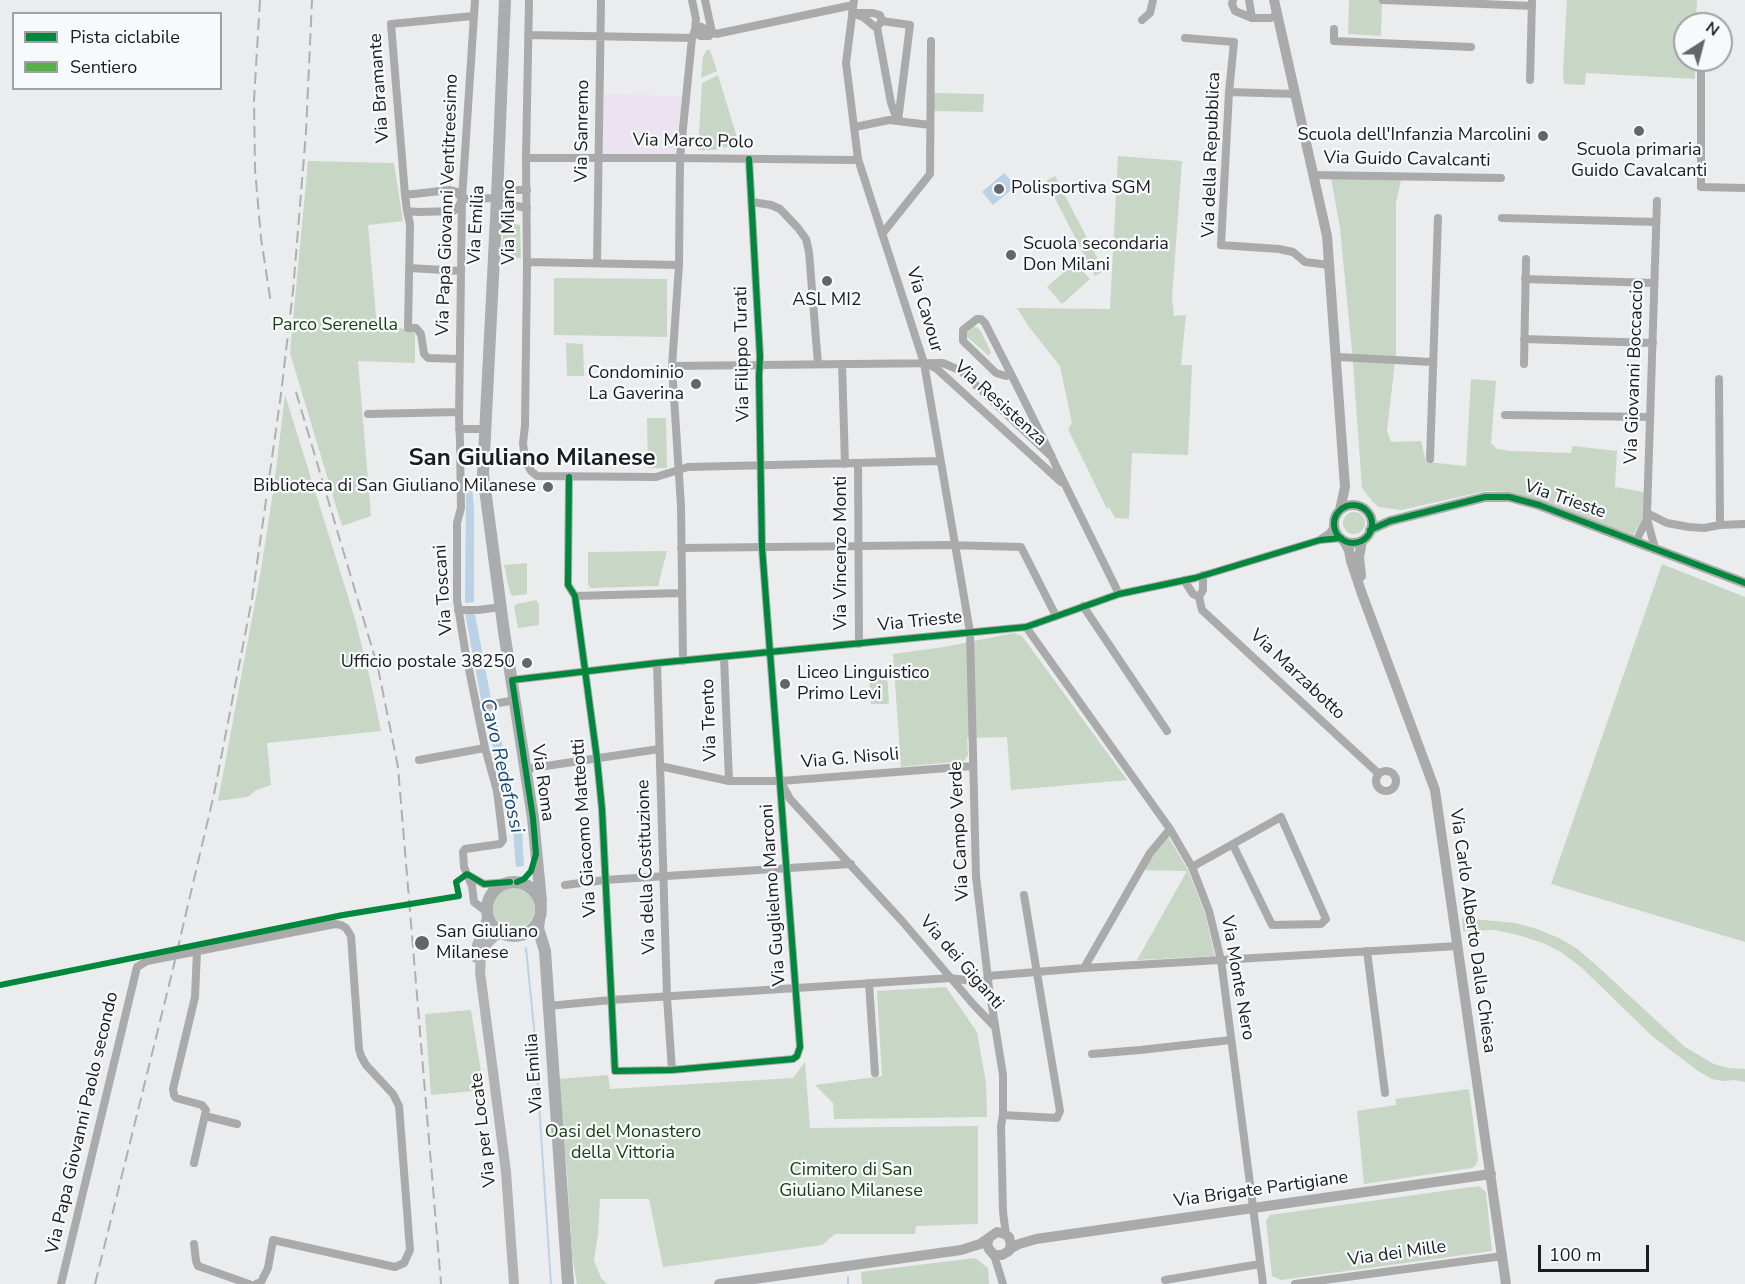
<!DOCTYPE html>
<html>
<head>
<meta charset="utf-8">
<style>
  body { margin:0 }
  #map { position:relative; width:1745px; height:1284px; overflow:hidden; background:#ebecee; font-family:"Nunito Sans",sans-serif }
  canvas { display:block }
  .legend { position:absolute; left:12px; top:12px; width:210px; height:78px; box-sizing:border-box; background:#f7fafc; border:2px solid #9fa1a3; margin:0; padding:8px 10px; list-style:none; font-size:18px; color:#1b1c1d }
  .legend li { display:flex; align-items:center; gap:12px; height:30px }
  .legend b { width:30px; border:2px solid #9fa1a3 }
  .north { position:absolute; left:1673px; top:12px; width:60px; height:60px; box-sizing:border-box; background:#f7fafc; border:2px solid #9fa1a3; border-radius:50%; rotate:36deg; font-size:16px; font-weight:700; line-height:24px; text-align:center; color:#1b1c1d }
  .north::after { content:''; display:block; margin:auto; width:21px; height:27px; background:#646566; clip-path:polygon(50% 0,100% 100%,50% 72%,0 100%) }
  .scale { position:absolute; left:1538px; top:1245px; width:111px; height:27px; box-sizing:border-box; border:3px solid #1b1c1d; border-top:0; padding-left:8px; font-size:18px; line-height:21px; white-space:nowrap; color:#1b1c1d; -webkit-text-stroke:4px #f7fafc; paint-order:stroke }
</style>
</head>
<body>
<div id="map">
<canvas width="1745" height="1284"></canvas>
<ul class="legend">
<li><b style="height:8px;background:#00873e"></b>Pista ciclabile</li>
<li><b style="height:8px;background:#55b145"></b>Sentiero</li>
</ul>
<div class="north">N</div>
<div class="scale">100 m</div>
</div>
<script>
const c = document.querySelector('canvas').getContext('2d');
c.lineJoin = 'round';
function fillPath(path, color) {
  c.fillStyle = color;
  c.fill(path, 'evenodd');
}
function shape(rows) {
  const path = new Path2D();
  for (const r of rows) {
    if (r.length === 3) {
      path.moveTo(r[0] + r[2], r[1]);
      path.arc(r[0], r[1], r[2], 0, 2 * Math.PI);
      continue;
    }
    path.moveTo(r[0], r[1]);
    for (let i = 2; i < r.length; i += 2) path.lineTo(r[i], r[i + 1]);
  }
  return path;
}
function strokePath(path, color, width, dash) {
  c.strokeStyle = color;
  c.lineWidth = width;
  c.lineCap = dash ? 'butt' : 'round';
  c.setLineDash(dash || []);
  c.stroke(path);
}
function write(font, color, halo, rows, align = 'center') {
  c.font = font + ' "Nunito Sans",sans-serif';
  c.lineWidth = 4.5;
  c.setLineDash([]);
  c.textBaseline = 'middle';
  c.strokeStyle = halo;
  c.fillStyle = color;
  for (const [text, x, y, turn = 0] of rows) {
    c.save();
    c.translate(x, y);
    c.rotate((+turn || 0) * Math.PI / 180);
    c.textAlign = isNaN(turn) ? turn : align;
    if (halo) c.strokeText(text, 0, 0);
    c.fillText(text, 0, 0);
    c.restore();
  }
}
fillPath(shape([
  [604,94,682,96,677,155,603,155]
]), '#ebe3ef');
fillPath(shape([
  [1349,0,1382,0,1381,36,1348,34],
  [1567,0,1697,0,1696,24,1685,24,1685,60,1695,60,1695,79,1586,73,1585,85,1564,84,1563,72],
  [707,50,710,50,717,71,701,78,703,56],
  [718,75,739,144,715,150,698,150,702,83],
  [934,93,984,94,983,112,933,111],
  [1118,156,1182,161,1172,298,1174,316,1186,315,1181,365,1192,365,1188,455,1132,453,1129,519,1115,518,1109,507,1107,509,1068,429,1072,423,1060,366,1029,327,1017,308,1110,309],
  [308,161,394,163,403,221,368,225,377,327,410,329,414,333,415,335,415,363,358,361,371,516,342,526,290,353],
  [1055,176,1104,271,1095,276,1046,181],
  [1331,178,1401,180,1396,203,1396,353,1387,431,1391,442,1421,441,1426,462,1466,466,1471,379,1496,381,1491,443,1497,449,1512,451,1571,453,1573,446,1617,451,1615,487,1644,492,1644,517,1633,535,1511,492,1486,491,1401,510,1379,507,1372,501,1362,488,1352,351,1340,228],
  [509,223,520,225,521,258,505,258,505,254,501,253,504,227],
  [1075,262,1090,279,1062,304,1047,287],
  [554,278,667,279,667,337,554,335],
  [974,327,977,327,980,330,991,352,989,356,966,336,967,333],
  [566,343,583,344,584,376,567,376],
  [285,395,355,619,371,683,381,731,267,743,271,785,256,790,248,797,218,801,260,576,274,486],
  [647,418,666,418,667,468,648,468],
  [1354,523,11],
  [667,551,658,586,591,588,588,585,588,552],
  [527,563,527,594,513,596,510,593,504,565],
  [536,600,539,604,539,625,518,628,514,606,517,604],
  [1014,633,1022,636,1127,780,1011,790,1007,737,967,738,968,755,964,761,901,767,893,654,944,647],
  [869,673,887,673,889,704,871,704],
  [1166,833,1188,870,1205,914,1215,956,1137,960,1187,871,1140,870],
  [514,908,21],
  [946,987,977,1032,986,1083,987,1117,834,1119,833,1103,815,1085,882,1076,877,991],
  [471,1010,484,1090,431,1095,425,1014],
  [805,1062,810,1128,978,1126,978,1224,916,1226,915,1234,835,1234,822,1245,663,1267,649,1199,600,1199,598,1235,594,1260,601,1278,607,1284,577,1284,572,1254,567,1173,558,1079,608,1075,610,1089,793,1078],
  [1469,1089,1478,1159,1476,1165,1472,1168,1364,1184,1357,1111,1396,1105,1395,1099],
  [1479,1186,1486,1192,1492,1251,1281,1280,1272,1276,1266,1221,1270,1215]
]), '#c8d6c5');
fillPath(shape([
  [1662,564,1745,597,1745,942,1551,884],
  [1462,918,1515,923,1537,929,1559,938,1576,948,1595,964,1685,1047,1714,1064,1728,1068,1745,1069,1745,1082,1735,1080,1722,1081,1712,1079,1698,1071,1652,1036,1582,968,1561,952,1543,943,1518,935,1495,930,1463,931],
  [975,1258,988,1268,989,1284,862,1284,861,1272]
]), '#c7d5c4');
fillPath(shape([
  [1004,173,1016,186,993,205,982,192],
  [466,487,472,487,474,508,474,602,465,603],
  [472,612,475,614,491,699,491,702,482,704,465,613],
  [481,708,493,708,511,780,522,830,524,866,516,867,513,830,486,719]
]), '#bbd1e6');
strokePath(shape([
  [526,948,534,1028,551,1284],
  [848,1277,848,1284]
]), '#bbd1e6', 2);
strokePath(shape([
  [475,0,462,199,459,418,460,442,461,508,457,523,457,600,465,650,485,748,497,791,503,840,500,844,465,849,463,852,464,867,472,886,474,902,487,912],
  [529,0,526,158,527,267,525,426,523,443,525,460,531,471,537,476,656,477,688,467,939,461],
  [705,0,712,32,716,34,853,5],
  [854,0,846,63,858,159,924,363,970,632,976,876,989,988,1003,1075,1003,1115,1001,1126,1003,1212,1006,1235],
  [1233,0,1232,4,1235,11,1252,18,1271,18,1277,14],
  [1249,0,1252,18],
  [1383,0,1532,6],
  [852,13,863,17,874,26,877,27,882,21,880,15,873,13,857,13],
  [1142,20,1150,13,1153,0],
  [882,21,910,25,898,121],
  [701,27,712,32,709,36,700,36,695,30,701,27],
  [877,27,891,103,897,120],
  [1334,29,1334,41,1471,47],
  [528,35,692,38],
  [1185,38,1234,42,1229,92,1221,245,1279,249,1293,252,1305,262,1329,265],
  [1701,60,1701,187,1745,188],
  [1530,80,1532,0],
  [1229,92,1295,94],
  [855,127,889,120,930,125],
  [526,158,680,158,852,160,858,159],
  [1313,175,1501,178],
  [449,190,457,192,462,199,458,208,453,211,419,212,407,211,405,195,449,190],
  [405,195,391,24,473,16],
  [497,198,506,204,527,208],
  [462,199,497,198,508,190,527,190],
  [752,202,771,205,780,209,798,228,806,239,809,252,818,364],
  [407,211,410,224,408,328,416,328,421,334,424,354,428,358,460,359],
  [1502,218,1656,222],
  [882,234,930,174,931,41],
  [527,262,679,265],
  [597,263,601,0],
  [409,268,461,271],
  [1525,279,1654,283],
  [1524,339,1653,343],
  [1337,357,1432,362],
  [842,364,845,464],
  [927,364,937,369,1061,482],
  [1524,364,1526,259],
  [672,366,943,363,961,371,1052,457],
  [1011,374,1006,376,996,373,963,341,963,330,977,319,981,319,985,323,1011,374,1029,410,1052,457,1055,464,1119,594],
  [1719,379,1720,525],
  [368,414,459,412],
  [1505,415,1650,417],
  [459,429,484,429],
  [460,452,483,452],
  [1430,459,1438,218],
  [858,463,859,644],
  [569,477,568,585,575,596,597,759,602,809,615,1071,672,1070,793,1059,797,1056,800,1047,762,547,759,376,760,357,749,159],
  [1647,513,1667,523,1689,527,1704,528,1720,525,1745,524],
  [1647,519,1655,548],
  [1321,539,1329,534,1335,526],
  [1636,541,1647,519,1647,513,1657,201],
  [681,548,948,545,1021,547,1056,616],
  [1184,580,1193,594,1199,597],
  [575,596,682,593],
  [1199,597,1202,610,1379,774],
  [1199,597,1203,590,1203,575],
  [1083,606,1167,731],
  [458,610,478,610,501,607],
  [1026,627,1170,829,1192,867,1209,911,1221,960,1263,1284],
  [724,657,729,781],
  [683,661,681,506,672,366,679,265,680,158,692,38,695,30,696,19,692,0],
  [657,663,667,997,672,1070],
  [512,680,657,663,1026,627,1119,594,1195,578,1320,540,1341,538],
  [477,707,515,700],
  [419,760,485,748],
  [660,766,729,781,781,781,973,766],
  [526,769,659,749],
  [1386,781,10],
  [782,784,790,799,902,921,973,1004,995,1027],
  [1192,867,1281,817,1326,919,1321,924,1272,925,1233,845],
  [468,875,484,884,510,882],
  [565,885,605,880,851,864],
  [1367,951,1385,1093],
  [1084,968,1150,853,1170,829],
  [988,976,1084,968,1458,946],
  [869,983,875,1073],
  [548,1006,611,1000,951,978,978,982,988,981],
  [1092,1054,1140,1050,1231,1040],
  [1003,1115,1057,1118,1060,1111,1024,895],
  [205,1116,237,1124],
  [194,1163,206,1110,202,1105,176,1098,174,1095,173,1089,195,997,197,951],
  [194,1244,196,1261,198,1266,249,1284],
  [994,1255,1003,1284],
  [1165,1280,1260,1264],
  [61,1284,137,967,147,961,183,954,335,924,341,925,346,928,351,936,359,1049,361,1056,366,1065,393,1094,399,1106,410,1250,404,1263,395,1267,273,1240,268,1268,261,1282,256,1284],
  [1295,1284,1503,1256]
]), '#aaa', 8);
strokePath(shape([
  [1274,0,1327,236,1345,487,1340,510],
  [1353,524,19],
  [1370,530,1390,521,1485,497,1509,497,1539,505,1745,583],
  [1344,541,1349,550,1351,561,1362,594,1435,790,1506,1284],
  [1361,576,1359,557,1362,541],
  [1010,1249,1019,1244,1036,1239,1491,1174],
  [719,1284,961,1250,980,1244,997,1232,1005,1234,1009,1237,1011,1245,1009,1251,1002,1255,994,1255,989,1249,987,1245,989,1238]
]), '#aaa', 10);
strokePath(shape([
  [507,935,500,934,495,936,485,946,481,956,480,972,506,1172,514,1284],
  [476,958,477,945,488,916]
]), '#b2b2b3', 10);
strokePath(shape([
  [505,0,497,198,483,474,504,632,533,818,541,901],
  [514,909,27],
  [539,921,538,928,545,951,568,1284]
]), '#abacad', 12);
strokePath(shape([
  [260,0,254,100,255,169,261,238,271,304],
  [296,392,378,668,398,767,441,1284],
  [95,1284,172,973,214,794,252,599,281,394,293,291,306,132,312,0]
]), '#afafb0', 2, [12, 6]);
strokePath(shape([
  [499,461,526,462]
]), '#55b145', 4.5, [9, 4.5]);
strokePath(shape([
  [569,477,568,585,575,596,597,759,602,809,615,1071,672,1070,793,1059,797,1056,800,1047,762,547,759,376,760,357,749,159],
  [1353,524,19],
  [1370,530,1390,521,1485,497,1509,497,1539,505,1745,583],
  [517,882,524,879,531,871,536,854,533,818,512,680,657,663,1026,627,1119,594,1195,578,1320,540,1341,538],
  [0,985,343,915,459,896,456,882,467,874,484,884,510,882]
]), '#00873e', 6);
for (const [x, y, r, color] of [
  [1639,131,6,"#646566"],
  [1543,136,6,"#646566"],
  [999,189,6,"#646566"],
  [1011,255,6,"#646566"],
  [827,281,6,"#646566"],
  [696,384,6,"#646566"],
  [548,487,6,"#646566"],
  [527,663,6,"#646566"],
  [785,684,6,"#646566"],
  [422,943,8,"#646566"]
]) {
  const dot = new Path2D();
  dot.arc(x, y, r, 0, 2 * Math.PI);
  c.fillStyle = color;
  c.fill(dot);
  strokePath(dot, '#f7fafc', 2);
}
write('18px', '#1b1c1d', '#f7fafc', [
  ["Via Bramante",380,88,-94],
  ["Via Sanremo",583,131,-89],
  ["Via Marco Polo",693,142,1],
  ["Via della Repubblica",1212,155,-88],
  ["Via Guido Cavalcanti",1407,160,1],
  ["Via Papa Giovanni Ventitreesimo",448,205,-88],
  ["Via Milano",510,222,-90],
  ["Via Emilia",477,225,-87],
  ["Via Cavour",924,310,73],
  ["Via Filippo Turati",743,354,-91],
  ["Via Giovanni Boccaccio",1635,372,-88],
  ["Via Resistenza",1000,404,42],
  ["Via Trieste",1565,500,19],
  ["Via Vincenzo Monti",842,553,-90],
  ["Via Toscani",444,590,-94],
  ["Via Trieste",920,622,-6],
  ["Via Marzabotto",1297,675,43],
  ["Via Trento",710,720,-92],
  ["Via G. Nisoli",850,759,-5],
  ["Via Roma",542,783,82],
  ["Via Giacomo Matteotti",585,828,-94],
  ["Via Campo Verde",960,831,-93],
  ["Via della Costituzione",647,867,-92],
  ["Via Guglielmo Marconi",774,895,-94],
  ["Via Carlo Alberto Dalla Chiesa",1472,931,82],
  ["Via dei Giganti",961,963,49],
  ["Via Monte Nero",1237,978,80],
  ["Via Emilia",535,1073,-94],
  ["Via Papa Giovanni Paolo secondo",83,1123,-77],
  ["Via per Locate",484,1130,-97],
  ["Via Brigate Partigiane",1261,1190,-8],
  ["Via dei Mille",1397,1254,-8]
]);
write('18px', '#1b1c1d', '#f7fafc', [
  ["Scuola dell'Infanzia Marcolini",1531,136],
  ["Scuola primaria",1639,151,"center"],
  ["Guido Cavalcanti",1639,172,"center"],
  ["Polisportiva SGM",1011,189,"left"],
  ["Scuola secondaria",1023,245,"left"],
  ["Don Milani",1023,266,"left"],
  ["ASL MI2",827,301,"center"],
  ["Condominio",684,374],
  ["La Gaverina",684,395],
  ["Biblioteca di San Giuliano Milanese",536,487],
  ["Ufficio postale 38250",515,663],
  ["Liceo Linguistico",797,674,"left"],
  ["Primo Levi",797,695,"left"],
  ["San Giuliano",436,933,"left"],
  ["Milanese",436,954,"left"]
], 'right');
write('18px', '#1b3c0e', '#f7fafc', [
  ["Parco Serenella",335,326],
  ["Oasi del Monastero",623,1133],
  ["della Vittoria",623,1154],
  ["Cimitero di San",851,1171],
  ["Giuliano Milanese",851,1192]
]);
write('italic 20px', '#194a70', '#f7fafc', [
  ["Cavo Redefossi",501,766,77]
]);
write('bold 24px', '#1b1c1d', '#f7fafc', [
  ["San Giuliano Milanese",532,459]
]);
</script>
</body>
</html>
